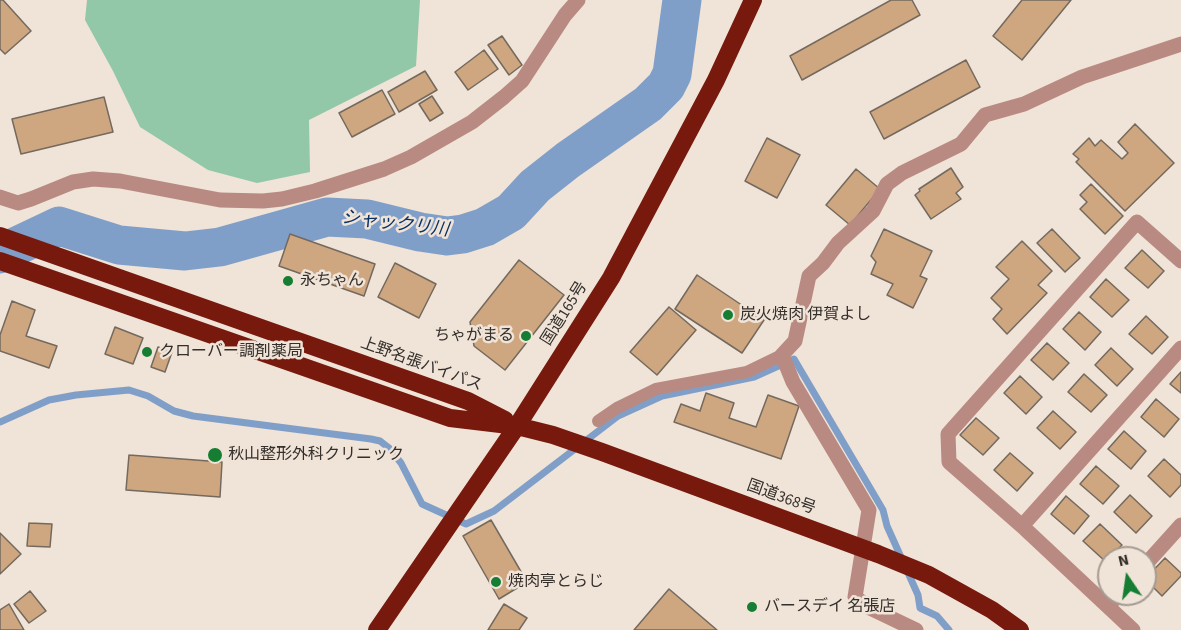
<!DOCTYPE html>
<html>
<head>
<meta charset="utf-8">
<style>
  body { margin:0 }
  #map { position:relative; width:1181px; height:630px; overflow:hidden; background:#f0e3d7; font-family:"Source Sans 3",sans-serif }
  canvas { display:block }
  .north { position:absolute; left:1097px; top:546px; width:60px; height:60px; box-sizing:border-box; background:#f0e3d7; border:2px solid #a59b92; border-radius:50%; rotate:347deg; font-size:16px; font-weight:700; line-height:24px; text-align:center; color:#342f2b }
  .north::after { content:''; display:block; margin:auto; width:21px; height:27px; background:#157e32; clip-path:polygon(50% 0,100% 100%,50% 72%,0 100%) }
</style>
</head>
<body>
<div id="map">
<canvas width="1181" height="630"></canvas>
<div class="north">N</div>
</div>
<script>
const c = document.querySelector('canvas').getContext('2d');
c.lineJoin = 'round';
function fillPath(path, color) {
  c.fillStyle = color;
  c.fill(path, 'evenodd');
}
function shape(rows) {
  const path = new Path2D();
  for (const r of rows) {
    path.moveTo(r[0], r[1]);
    for (let i = 2; i < r.length; i += 2) path.lineTo(r[i], r[i + 1]);
  }
  return path;
}
function strokePath(path, color, width, dash) {
  c.strokeStyle = color;
  c.lineWidth = width;
  c.lineCap = dash ? 'butt' : 'round';
  c.setLineDash(dash || []);
  c.stroke(path);
}
function write(font, color, halo, rows, align = 'center') {
  c.font = font + ' "Source Sans 3","Noto Sans JP",sans-serif';
  c.lineWidth = 5;
  c.setLineDash([]);
  c.textBaseline = 'middle';
  c.strokeStyle = halo;
  c.fillStyle = color;
  for (const [text, x, y, turn = 0] of rows) {
    c.save();
    c.translate(x, y);
    c.rotate((+turn || 0) * Math.PI / 180);
    c.textAlign = isNaN(turn) ? turn : align;
    if (halo) c.strokeText(text, 0, 0);
    c.fillText(text, 0, 0);
    c.restore();
  }
}
fillPath(shape([
  [87,0,420,0,416,66,309,120,310,172,257,183,208,170,140,127,113,71,85,20]
]), '#92c7a8');
strokePath(shape([
  [0,422,49,400,76,395,129,390,148,396,174,411,193,416,371,439,380,441,389,448,401,463,422,504,466,524,494,511,618,416,662,396,754,377,794,359,883,510,887,526,918,595,920,608,937,616,949,630]
]), '#809fc8', 7);
strokePath(shape([
  [0,254,59,226,119,245,185,251,220,247,327,217,367,219,420,232,447,236,463,234,485,227,511,212,535,186,568,160,648,104,666,86,672,74,682,0]
]), '#809fc8', 39);
const building = shape([
  [0,0,3,0,31,31,5,54,0,49,0,0],
  [891,0,912,0,920,15,802,80,790,56,891,0],
  [1022,0,1071,0,1022,60,993,36,1022,0],
  [502,36,522,65,509,75,488,45,502,36],
  [484,50,498,69,468,90,455,72,484,50],
  [966,60,980,87,884,139,870,112,966,60],
  [425,71,437,90,399,112,388,92,425,71],
  [382,90,395,114,352,137,339,113,382,90],
  [432,96,443,113,430,121,419,104,432,96],
  [104,97,113,132,21,154,12,119,104,97],
  [1135,124,1174,163,1125,211,1076,162,1079,159,1073,154,1089,138,1095,146,1101,140,1122,159,1128,153,1118,142,1135,124],
  [767,138,800,155,777,198,745,181,767,138],
  [951,168,963,187,956,193,961,199,931,219,915,195,920,191,919,189,951,168],
  [856,169,880,189,850,225,826,205,856,169],
  [1091,184,1123,216,1105,234,1080,209,1087,202,1080,195,1091,184],
  [884,229,932,251,920,276,927,279,913,308,887,295,893,284,871,274,876,262,871,256,884,229],
  [1052,229,1080,258,1065,272,1037,243,1052,229],
  [290,234,375,264,364,296,279,266,290,234],
  [1022,241,1052,271,1038,285,1047,293,1007,334,993,319,1002,309,991,298,1009,279,996,267,1022,241],
  [1142,250,1164,271,1148,288,1125,268,1142,250],
  [519,260,564,295,505,370,474,346,470,322,519,260],
  [395,263,436,284,419,318,378,297,395,263],
  [697,275,764,320,742,353,675,309,697,275],
  [1106,279,1129,300,1112,317,1090,297,1106,279],
  [12,301,35,310,26,336,57,346,49,368,0,351,0,335,12,301],
  [669,307,696,330,657,375,630,352,669,307],
  [1079,312,1101,332,1085,350,1063,329,1079,312],
  [1146,316,1168,337,1152,354,1129,334,1146,316],
  [115,327,143,338,133,364,105,354,115,327],
  [1047,343,1069,363,1053,380,1031,360,1047,343],
  [158,347,172,352,165,372,151,367,158,347],
  [1111,348,1133,369,1117,386,1095,365,1111,348],
  [1181,372,1181,393,1170,384,1181,372],
  [1084,374,1107,395,1091,412,1068,392,1084,374],
  [1020,376,1042,397,1026,414,1004,393,1020,376],
  [706,393,734,403,729,418,756,427,768,395,799,406,781,459,674,422,681,404,700,411,706,393],
  [1156,399,1179,419,1164,437,1141,417,1156,399],
  [1053,411,1076,432,1060,449,1037,428,1053,411],
  [976,418,999,438,983,455,960,435,976,418],
  [1124,431,1146,451,1131,469,1108,449,1124,431],
  [1010,453,1033,473,1017,491,994,470,1010,453],
  [129,455,222,462,220,497,126,490,129,455],
  [1164,459,1181,475,1181,485,1170,497,1148,476,1164,459],
  [1096,466,1119,486,1103,504,1080,484,1096,466],
  [1130,495,1152,516,1136,533,1114,512,1130,495],
  [1066,496,1089,516,1074,534,1051,514,1066,496],
  [491,520,527,582,499,599,463,536,491,520],
  [29,523,52,524,50,547,27,546,29,523],
  [1100,524,1122,545,1106,562,1083,541,1100,524],
  [0,533,21,554,0,574,0,533],
  [1165,558,1181,573,1181,576,1162,596,1145,579,1165,558],
  [669,589,717,630,634,630,669,589],
  [30,591,46,611,29,623,14,604,30,591],
  [9,604,24,630,0,630,0,610,9,604],
  [504,604,527,618,519,630,488,630,504,604]
]);
fillPath(building, '#cea780');
strokePath(building, '#74695e', 1.5);
strokePath(shape([
  [598,421,617,408,656,389,747,372,782,355]
]), '#b98a82', 12);
strokePath(shape([
  [0,197,18,203,31,199,73,182,93,179,120,181,220,200,263,201,282,199,315,191,384,169,411,157,472,122,504,97,522,81,565,15,578,0],
  [1022,526,1181,348],
  [1145,565,1181,525],
  [1108,606,1119,594],
  [916,630,870,608,855,597,869,510,793,382,782,355,795,341,809,276,823,263,838,243,873,211,887,184,902,173,961,144,985,115,1024,104,1082,77,1181,44],
  [1133,630,1022,526,949,462,948,434,1137,222,1181,261]
]), '#b98a82', 15);
strokePath(shape([
  [0,236,468,401,505,420],
  [0,261,450,418,517,426,553,435,602,452,878,554,929,575,992,610,1020,630],
  [377,630,517,426,611,278,716,80,753,0]
]), '#77190d', 18);
for (const [x, y, r, color] of [
  [288,281,6,"#157e32"],
  [728,315,6,"#157e32"],
  [526,336,6,"#157e32"],
  [147,352,6,"#157e32"],
  [215,455,8,"#157e32"],
  [496,582,6,"#157e32"],
  [752,607,6,"#157e32"]
]) {
  const dot = new Path2D();
  dot.arc(x, y, r, 0, 2 * Math.PI);
  c.fillStyle = color;
  c.fill(dot);
  strokePath(dot, '#f0e3d7', 2);
}
write('16px', '#342f2b', '#f0e3d7', [
  ["永ちゃん",300,281],
  ["炭火焼肉 伊賀よし",740,315],
  ["ちゃがまる",514,336,"right"],
  ["クローバー調剤薬局",159,352],
  ["秋山整形外科クリニック",228,455],
  ["焼肉亭とらじ",508,582],
  ["バースデイ 名張店",764,607]
], 'left');
write('16px', '#342f2b', '#f0e3d7', [
  ["国道165号",565,314,-58],
  ["上野名張バイパス",421,365,20],
  ["国道368号",781,498,20]
]);
write('italic 18px', '#083165', '#f0e3d7', [
  ["シャックリ川",395,225,7]
]);
</script>
</body>
</html>
